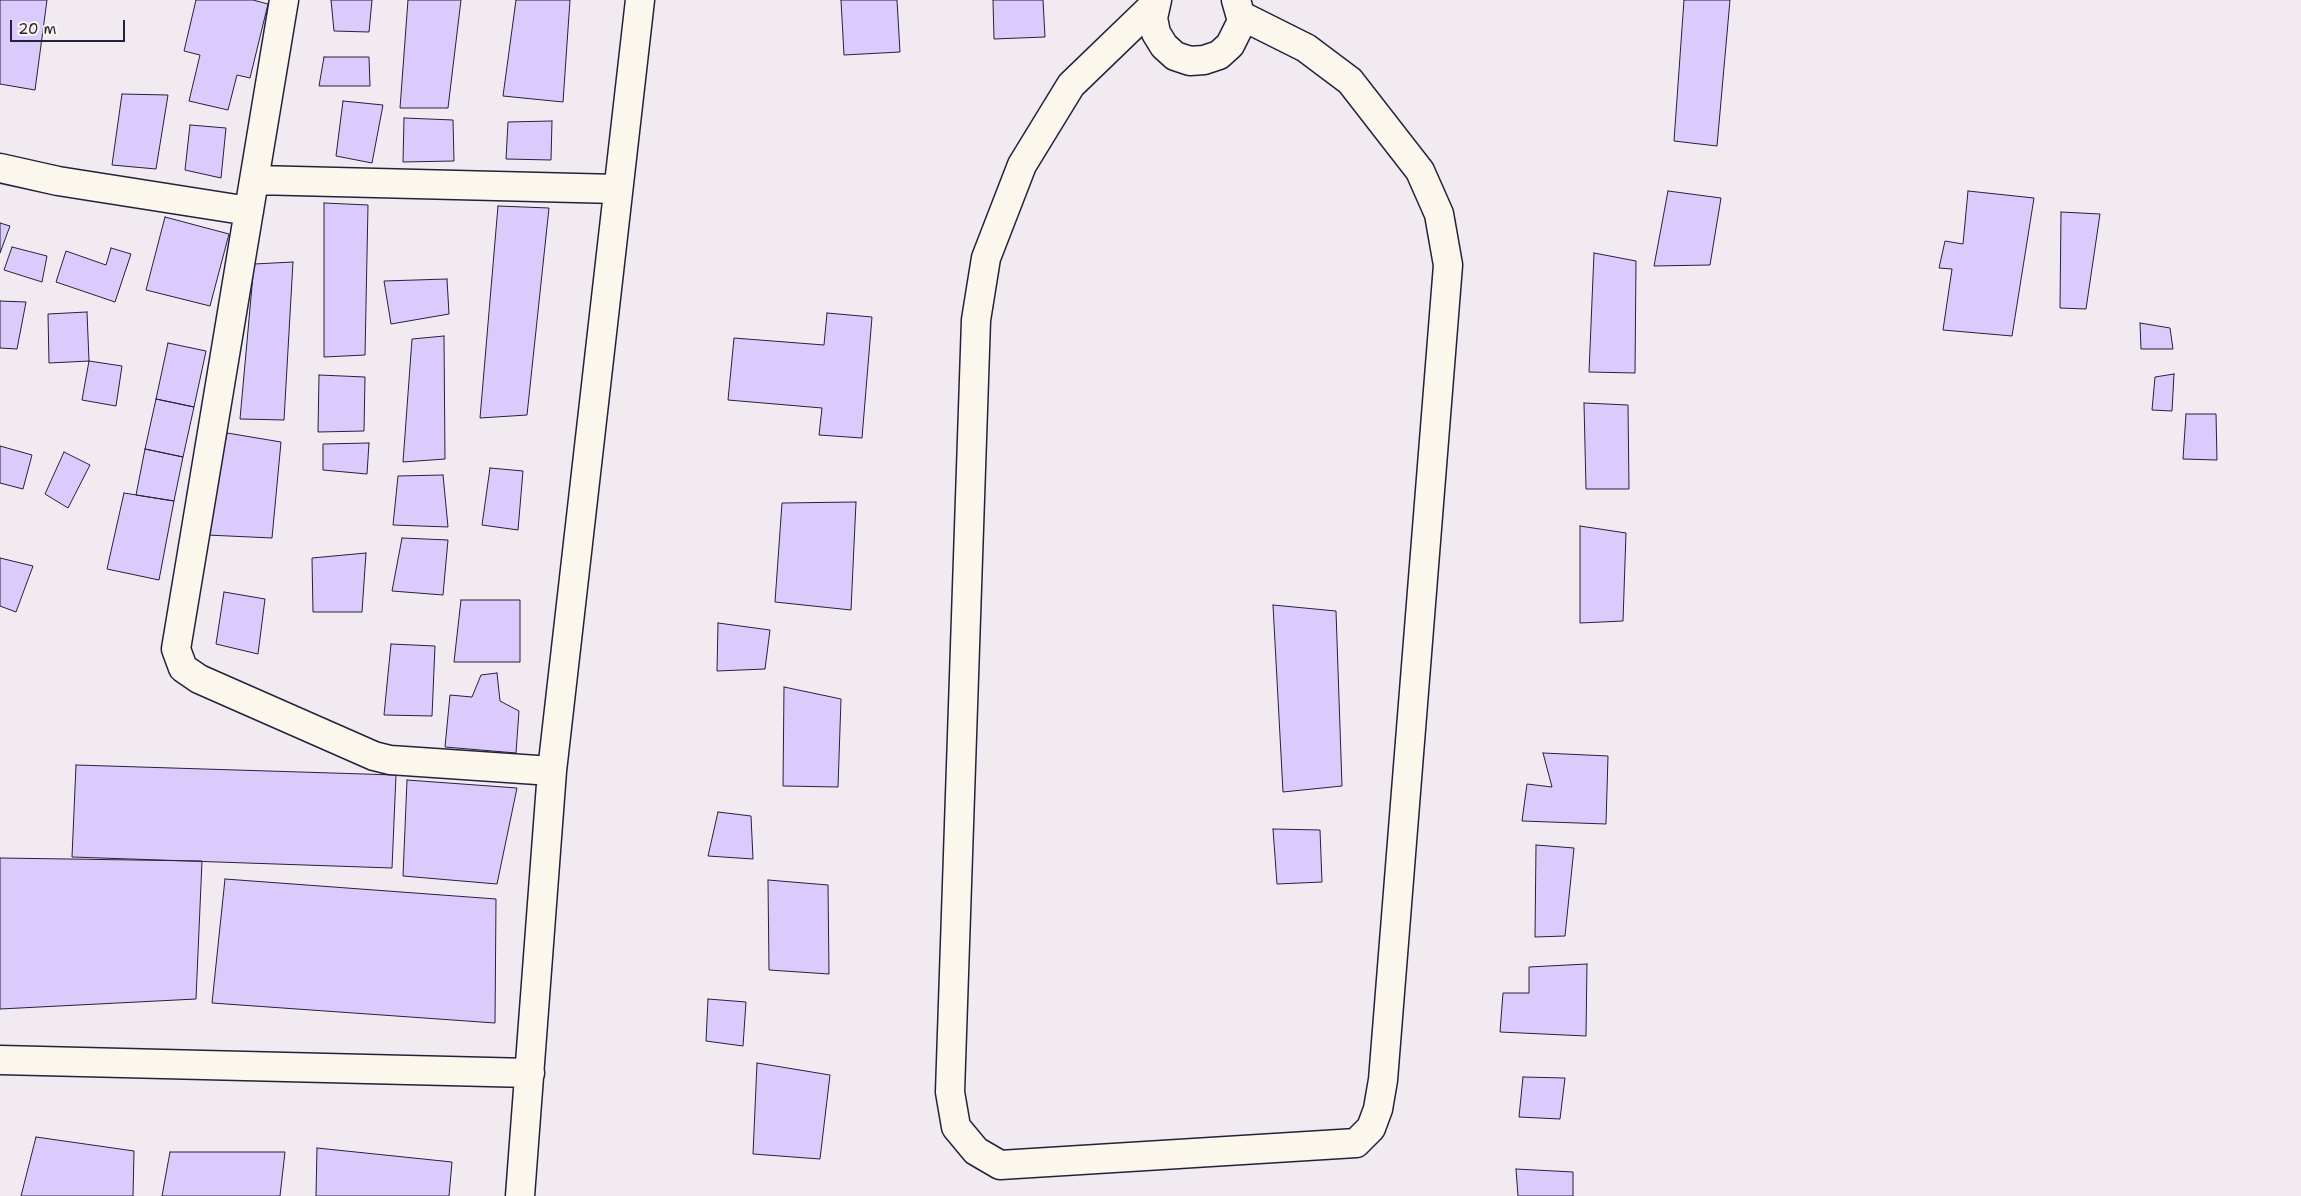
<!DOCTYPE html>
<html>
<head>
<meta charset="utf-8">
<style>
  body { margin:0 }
  #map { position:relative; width:2301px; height:1196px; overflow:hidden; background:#f1eaf1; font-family:"Shantell Sans",sans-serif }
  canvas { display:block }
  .scale { position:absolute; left:10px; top:20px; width:115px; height:22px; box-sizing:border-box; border:2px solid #22223b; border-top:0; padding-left:6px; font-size:15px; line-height:18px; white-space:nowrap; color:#22223b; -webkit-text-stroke:4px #fbf7ec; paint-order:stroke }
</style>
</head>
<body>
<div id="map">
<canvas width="2301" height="1196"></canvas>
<div class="scale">20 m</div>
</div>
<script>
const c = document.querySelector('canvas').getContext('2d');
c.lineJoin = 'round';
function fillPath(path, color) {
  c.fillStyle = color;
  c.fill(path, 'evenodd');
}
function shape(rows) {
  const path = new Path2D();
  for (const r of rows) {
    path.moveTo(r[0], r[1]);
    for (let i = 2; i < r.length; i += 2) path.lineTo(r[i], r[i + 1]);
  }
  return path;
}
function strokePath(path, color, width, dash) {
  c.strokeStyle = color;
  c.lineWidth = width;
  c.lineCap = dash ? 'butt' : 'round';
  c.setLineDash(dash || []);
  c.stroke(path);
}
const building = shape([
  [0,0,47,0,35,90,0,84,0,0],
  [196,0,253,0,268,4,250,78,237,75,228,110,189,101,200,55,184,51,196,0],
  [331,0,372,0,369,32,334,31,331,0],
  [408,0,461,0,448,108,400,108,408,0],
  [516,0,570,0,563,102,503,96,516,0],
  [841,0,897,0,900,52,844,55,841,0],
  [993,0,1043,0,1045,37,994,39,993,0],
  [1684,0,1730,0,1717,146,1674,141,1684,0],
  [324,57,369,57,370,86,319,86,324,57],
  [122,94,168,95,156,169,112,165,122,94],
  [343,101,383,105,372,163,336,156,343,101],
  [404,118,453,120,454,161,403,162,404,118],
  [552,121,551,160,506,159,508,122,552,121],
  [190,125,226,128,221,178,185,170,190,125],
  [1668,191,1721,198,1710,265,1654,266,1668,191],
  [1968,191,2034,198,2012,336,1943,330,1952,269,1939,268,1945,241,1963,244,1968,191],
  [324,203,368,205,365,355,324,357,324,203],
  [498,206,549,208,527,415,480,418,498,206],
  [2061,212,2100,214,2086,309,2060,308,2061,212],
  [165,217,229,234,210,306,146,290,165,217],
  [0,223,10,226,0,253,0,223],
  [12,247,47,256,42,282,4,270,12,247],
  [111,248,131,254,115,302,56,282,66,251,106,265,111,248],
  [1594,253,1636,261,1635,373,1589,372,1594,253],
  [293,262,284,420,240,419,254,264,293,262],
  [447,279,449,314,391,324,384,281,447,279],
  [0,301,26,302,17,349,0,348,0,301],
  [87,312,89,361,49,363,48,314,87,312],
  [827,313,872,317,862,438,819,435,822,408,728,400,734,338,824,345,827,313],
  [2140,323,2170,328,2173,349,2141,349,2140,323],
  [444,336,445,459,403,462,412,339,444,336],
  [168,343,206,351,194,407,156,399,168,343],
  [89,361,122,366,116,406,82,400,89,361],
  [2174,374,2172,411,2152,410,2155,377,2174,374],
  [319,375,365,377,364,431,318,432,319,375],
  [156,399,194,407,183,457,145,449,156,399],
  [1584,403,1628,405,1629,489,1586,489,1584,403],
  [2186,414,2216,414,2217,460,2183,459,2186,414],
  [227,433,281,442,272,538,207,535,227,433],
  [369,443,367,474,323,470,323,444,369,443],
  [0,446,32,455,23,489,0,483,0,446],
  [145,449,183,457,174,501,136,495,145,449],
  [64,452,90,465,68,508,45,494,64,452],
  [490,468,523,471,518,530,482,525,490,468],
  [443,475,448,527,393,525,398,476,443,475],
  [124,493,174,501,159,580,107,569,124,493],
  [856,502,851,610,775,602,782,503,856,502],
  [1580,526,1626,533,1623,621,1580,623,1580,526],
  [402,538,448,540,443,595,392,591,402,538],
  [366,553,362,612,313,612,312,558,366,553],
  [0,558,33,566,16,612,0,606,0,558],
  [224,592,265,599,258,654,216,644,224,592],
  [461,600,520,600,520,662,454,662,461,600],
  [1273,605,1336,611,1342,786,1283,792,1273,605],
  [718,623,770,630,765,669,717,671,718,623],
  [391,644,435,646,432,716,384,715,391,644],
  [497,673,500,701,519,711,516,753,445,747,450,695,472,697,481,675,497,673],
  [784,687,841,699,838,787,783,786,784,687],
  [1543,753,1608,756,1606,824,1522,821,1527,784,1552,787,1543,753],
  [76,765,396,775,392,868,72,857,76,765],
  [407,780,517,788,497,884,403,876,407,780],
  [718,812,751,816,753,859,708,856,718,812],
  [1273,829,1320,830,1322,882,1277,884,1273,829],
  [1536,845,1574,848,1565,936,1535,937,1536,845],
  [0,858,202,861,196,999,0,1009,0,858],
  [225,879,496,899,495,1023,212,1003,225,879],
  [768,880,828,885,829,974,769,970,768,880],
  [1587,964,1586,1036,1500,1032,1503,993,1529,993,1529,967,1587,964],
  [708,999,746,1002,743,1046,706,1041,708,999],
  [757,1063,830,1075,820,1159,753,1154,757,1063],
  [1523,1077,1565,1078,1560,1119,1519,1117,1523,1077],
  [36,1137,134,1151,133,1196,21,1196,36,1137],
  [317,1148,452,1162,449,1196,316,1196,317,1148],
  [170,1152,285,1152,280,1196,162,1196,170,1152],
  [1516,1169,1573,1172,1573,1196,1518,1196,1516,1169]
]);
fillPath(building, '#dbcbfd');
strokePath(building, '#22223b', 1);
const street = shape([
  [284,0,176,649,183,668,199,679,374,756,390,760,552,771],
  [1157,0,1153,18,1156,33,1164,46,1175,56,1190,61,1204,60,1219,55,1230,45,1242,21,1236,0],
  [1156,3,1071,85,1022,165,986,258,976,320,950,1092,956,1127,976,1151,1000,1165,1356,1143,1371,1128,1378,1109,1383,1080,1448,265,1439,214,1420,171,1350,81,1306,48,1242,16],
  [0,168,58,181,249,211],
  [255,180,617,189],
  [0,1060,530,1073],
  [520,1196,552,771,640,0]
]);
strokePath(street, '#22223b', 31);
strokePath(street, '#fbf7ec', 28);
</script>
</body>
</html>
